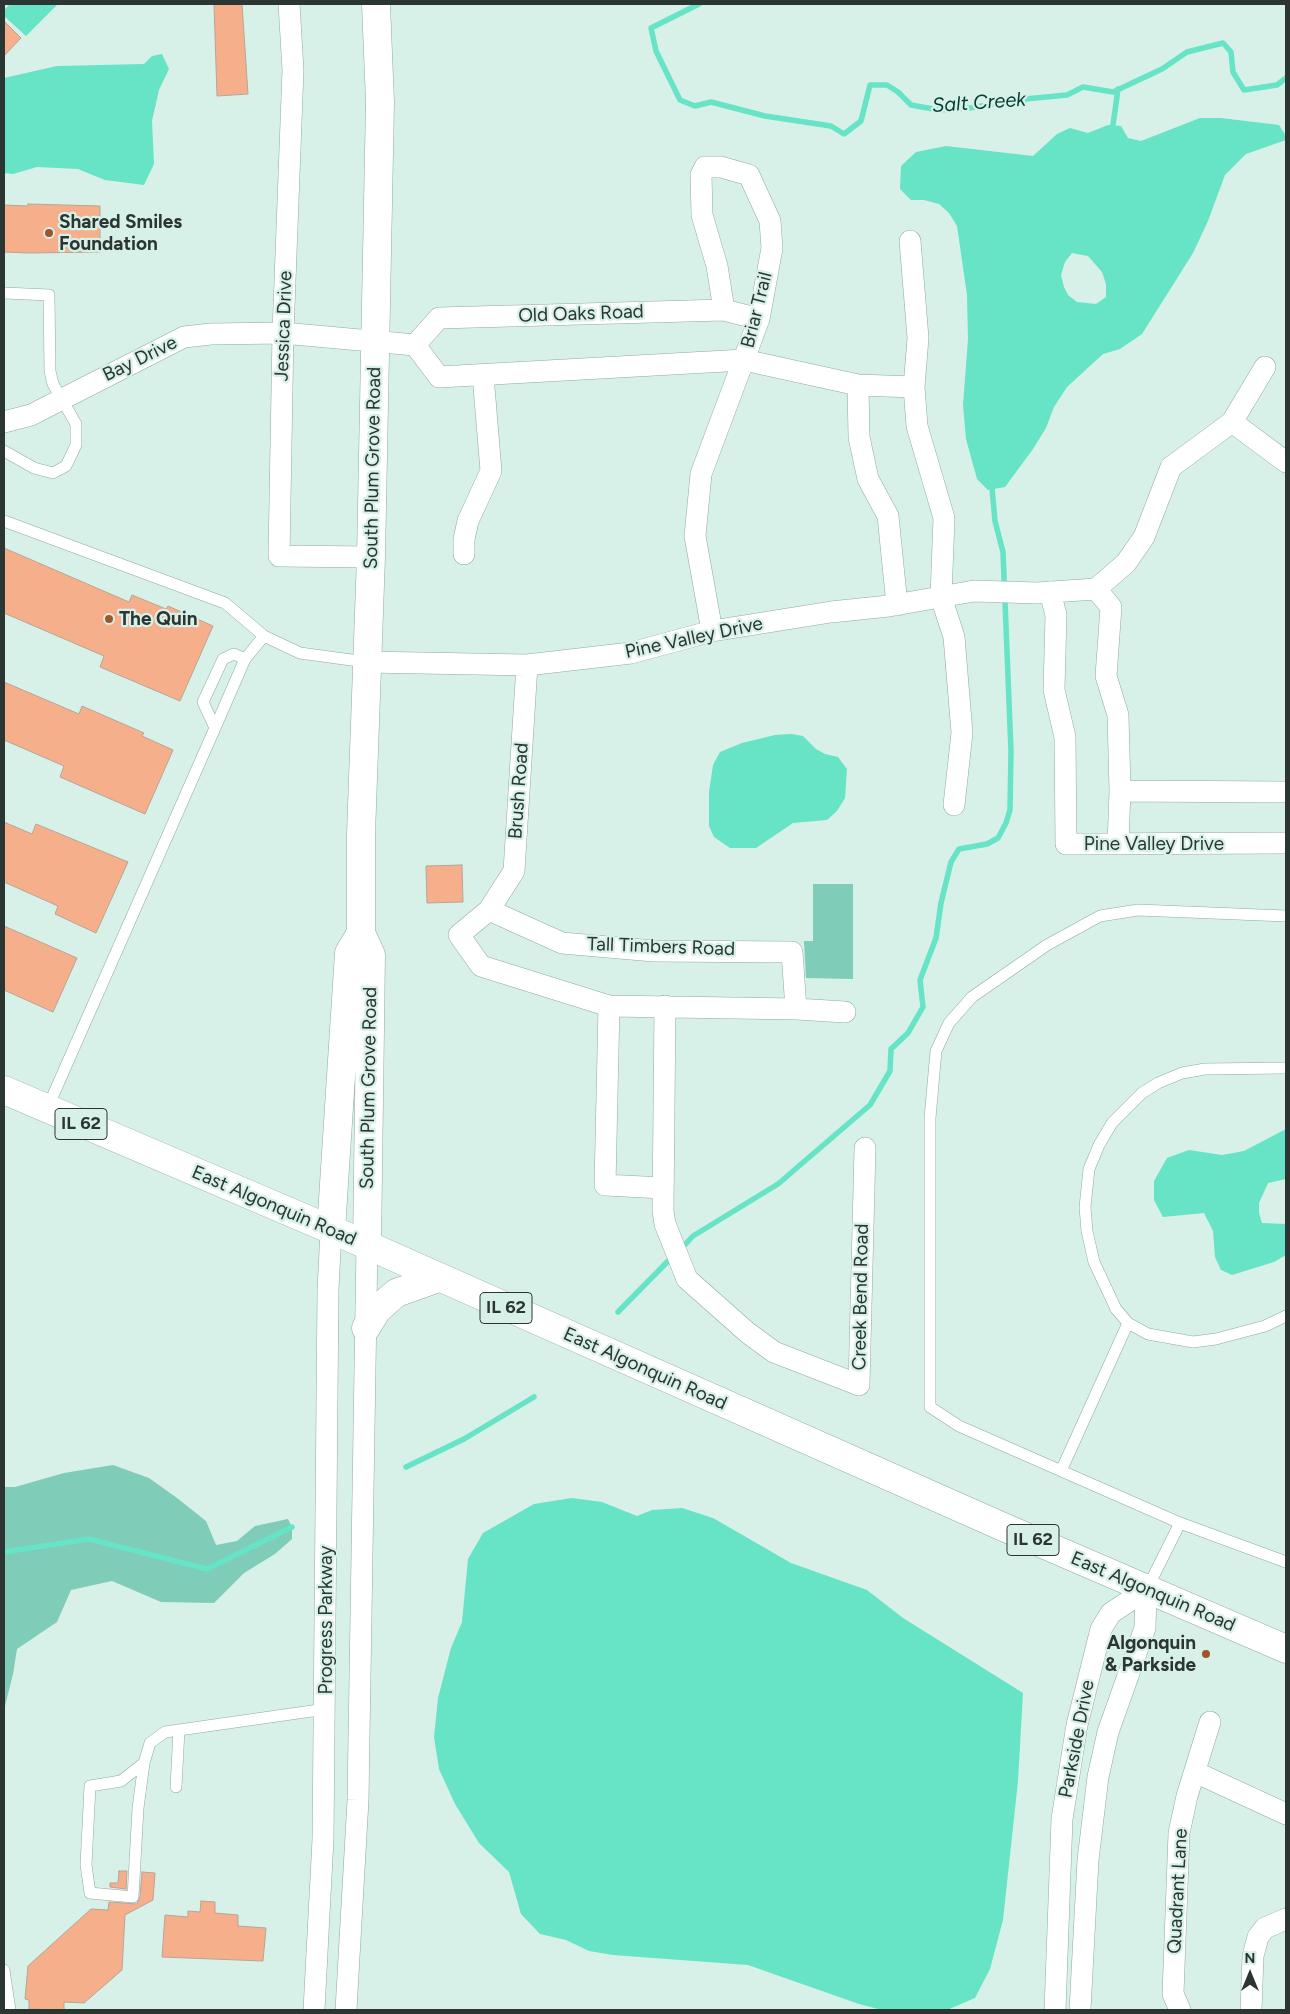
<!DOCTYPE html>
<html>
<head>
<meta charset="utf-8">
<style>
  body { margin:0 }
  #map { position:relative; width:1290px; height:2014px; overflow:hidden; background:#d7f0e8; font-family:Figtree,sans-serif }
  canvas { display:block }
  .frame { position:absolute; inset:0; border:5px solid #2b3532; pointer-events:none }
  .north { position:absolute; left:1225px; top:1949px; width:50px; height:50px; -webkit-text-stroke:4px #d7f0e8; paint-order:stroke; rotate:0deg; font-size:14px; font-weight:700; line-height:20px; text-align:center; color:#2b3532 }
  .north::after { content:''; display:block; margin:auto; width:18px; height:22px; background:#2b3532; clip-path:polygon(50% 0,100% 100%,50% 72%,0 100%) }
</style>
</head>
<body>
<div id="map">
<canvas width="1290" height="2014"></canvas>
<div class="frame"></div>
<div class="north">N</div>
</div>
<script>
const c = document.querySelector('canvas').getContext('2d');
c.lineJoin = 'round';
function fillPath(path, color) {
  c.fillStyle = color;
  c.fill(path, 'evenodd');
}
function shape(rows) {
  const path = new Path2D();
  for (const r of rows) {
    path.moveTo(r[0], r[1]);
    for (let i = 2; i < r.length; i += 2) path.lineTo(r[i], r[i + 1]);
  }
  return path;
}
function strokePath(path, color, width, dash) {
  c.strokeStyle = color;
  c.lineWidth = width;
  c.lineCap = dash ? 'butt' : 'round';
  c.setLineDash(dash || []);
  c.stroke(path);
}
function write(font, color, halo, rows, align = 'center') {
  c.font = font + ' Figtree,sans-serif';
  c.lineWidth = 4.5;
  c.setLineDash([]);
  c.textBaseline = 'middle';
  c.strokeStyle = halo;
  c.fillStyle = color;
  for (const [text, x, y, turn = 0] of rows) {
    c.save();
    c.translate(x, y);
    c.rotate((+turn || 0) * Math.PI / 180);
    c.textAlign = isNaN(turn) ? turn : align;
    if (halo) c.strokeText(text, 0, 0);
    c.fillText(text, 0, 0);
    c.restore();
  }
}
fillPath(shape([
  [813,884,853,884,853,979,806,978,804,941,813,941],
  [113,1465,149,1478,177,1498,206,1521,216,1545,237,1541,255,1526,288,1519,292,1527,292,1539,275,1554,244,1573,214,1603,161,1602,112,1581,71,1590,57,1622,17,1649,13,1674,4,1710,4,1487,15,1487,64,1473]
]), '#7fccb8');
fillPath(shape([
  [10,4,58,4,26,36,4,16,4,10],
  [162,54,169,69,159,90,152,121,154,164,144,185,105,180,78,169,37,167,13,174,4,173,4,78,57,66,144,64,152,56],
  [1200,118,1221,118,1279,125,1286,136,1286,140,1246,154,1225,175,1208,221,1193,253,1142,334,1120,349,1103,354,1067,387,1054,407,1046,428,1033,449,1005,487,988,490,977,479,966,439,963,405,968,339,967,295,957,226,949,213,939,204,924,200,911,200,900,189,901,166,916,152,946,146,1033,156,1057,134,1070,128,1088,133,1108,125,1121,126,1128,138,1141,141],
  [1072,253,1088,256,1102,272,1106,284,1106,297,1096,304,1077,302,1068,295,1064,287,1061,275,1065,262],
  [791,734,803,736,816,749,825,754,838,757,847,769,845,798,837,811,827,820,793,823,756,848,730,848,714,837,709,826,709,792,713,765,720,752,742,743,775,735],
  [1286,1129,1286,1179,1268,1183,1259,1203,1259,1213,1262,1223,1286,1224,1286,1255,1274,1262,1232,1275,1221,1270,1215,1257,1213,1231,1204,1213,1163,1217,1154,1200,1154,1181,1167,1158,1189,1150,1222,1155,1244,1151],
  [572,1498,602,1502,637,1516,652,1510,682,1508,713,1518,791,1563,867,1590,903,1618,1023,1693,1018,1781,1003,1920,990,1969,975,1998,947,2010,882,2010,859,2004,748,1965,613,1955,589,1951,566,1940,540,1934,521,1914,509,1872,479,1843,455,1804,439,1769,434,1737,438,1698,451,1648,462,1622,468,1559,483,1533,534,1504]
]), '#67e3c5');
strokePath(shape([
  [699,4,651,28,656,51,680,100,695,106,711,102,765,116,831,126,844,134,861,121,870,85,887,85,898,92,911,105,939,110,970,108,1015,100,1067,95,1083,87,1113,92,1162,69,1187,52,1223,43,1231,52,1233,72,1244,90,1277,85,1286,78],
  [1113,125,1118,89],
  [680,1250,693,1236,778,1184,870,1105,890,1071,891,1049,908,1033,923,1007,920,980,936,938,941,903,951,862,959,849,987,844,998,838,1006,823,1010,810,1011,751,1003,552,995,521,992,488],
  [618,1312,673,1256],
  [406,1467,464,1439,534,1397],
  [4,1552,89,1539,207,1569,292,1527]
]), '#67e3c5', 5.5);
const building = shape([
  [214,4,242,4,248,94,217,96,214,4],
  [4,21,21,38,4,56,4,21],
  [28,204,100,206,100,252,28,253,4,252,4,205,28,206,28,204],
  [4,548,129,602,132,595,166,609,168,606,213,626,180,701,100,667,104,656,4,613,4,548],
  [4,682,79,714,82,706,144,733,142,736,173,750,145,814,60,777,64,766,4,740,4,682],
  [4,822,32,834,36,824,128,862,96,933,55,914,58,906,4,882,4,822],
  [462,865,463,902,427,903,426,866,462,865],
  [4,926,77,958,53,1012,4,990,4,926],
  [119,1871,127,1871,126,1889,110,1887,110,1883,118,1883,119,1871],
  [142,1872,155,1873,153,1900,125,1915,122,1970,84,2003,64,2002,64,2010,29,2009,29,2000,25,1999,28,1966,91,1909,108,1910,109,1902,137,1904,140,1897,142,1872],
  [201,1901,215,1902,215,1913,238,1915,238,1926,266,1928,263,1961,162,1957,165,1915,188,1917,188,1911,200,1912,201,1901]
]);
fillPath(building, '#f5b08b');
strokePath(building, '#b8a398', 1);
const lane = shape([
  [4,293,49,295,50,371,53,384,76,424,76,445,66,466,53,473,34,468,4,451],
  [4,521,225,603,264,636,300,653,366,662],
  [245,659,234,654,223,659,203,702,215,728,245,659,264,636],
  [1286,916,1138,910,1100,916,1047,945,972,997,949,1023,936,1051,930,1118,930,1407,959,1426,1180,1523,1286,1562],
  [1286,1068,1205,1069,1182,1073,1158,1083,1142,1093,1112,1123,1099,1145,1089,1169,1085,1207,1087,1231,1094,1262,1116,1309,1128,1323,1148,1334,1193,1342,1216,1339,1265,1326,1286,1316],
  [47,1109,215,728],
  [1061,1471,1128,1323],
  [1147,1589,1180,1523],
  [144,1763,138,1808,133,1897,90,1893,86,1865,90,1786,121,1781,144,1763,150,1743,165,1732,326,1709],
  [176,1787,179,1730],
  [4,1970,10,2010]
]);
const street = shape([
  [289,4,293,70,283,333,279,556,371,557],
  [910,241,918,338,914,387,917,426,944,518,941,597,954,637,962,733,954,805],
  [415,345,439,318,724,310,759,319],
  [858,385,859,437,868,479,888,516,897,605],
  [4,422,31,415,184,337,211,334,283,333,415,345,439,377,744,360,858,385,914,387],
  [1232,422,1286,462],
  [464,554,464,539,468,521,491,471,483,375],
  [1096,589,1111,607,1106,676,1118,715,1120,791,1286,792],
  [1096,589,1126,563,1144,537,1171,467,1232,422,1265,367],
  [1050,592,1056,615,1054,690,1065,737,1066,844,1286,843],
  [712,631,695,536,701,474,759,319,772,248,770,221,749,175,721,167,705,167,701,175,702,215,717,266,724,310],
  [366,662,527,665,631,653,712,631,831,612,889,606,974,591,1037,593,1096,589],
  [1118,844,1120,791],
  [489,910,514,871,527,665],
  [609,1006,605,1185,663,1188],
  [665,1006,663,1211,665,1224,687,1279,748,1333,774,1352,859,1385,865,1148],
  [796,1009,792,952,654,951,562,943,489,910,459,935,481,966,609,1006,796,1009,845,1012],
  [1195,1772,1286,1814],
  [314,2010,323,1839,328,1290,331,1230],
  [346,2010,358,1800,367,1245],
  [1055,2010,1062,1819,1077,1725,1101,1629,1111,1613,1146,1590],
  [1080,2010,1088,1860,1098,1777,1108,1732,1145,1628,1146,1590],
  [1180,2010,1173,1994,1179,1833,1187,1796,1210,1722],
  [1251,2010,1253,1956,1258,1937,1265,1928,1286,1919]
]);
const secondary = shape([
  [331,1230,349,953,361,933],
  [367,1245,371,955,361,933,361,834,371,557,380,102,376,4]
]);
const primary = shape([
  [4,1090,367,1245,1001,1526,1286,1649],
  [366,1328,377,1310,396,1293,438,1278]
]);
strokePath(lane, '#91a9a2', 12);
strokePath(street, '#91a9a2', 22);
strokePath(secondary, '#91a9a2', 29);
strokePath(primary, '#91a9a2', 29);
strokePath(lane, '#fff', 11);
strokePath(street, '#fff', 21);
strokePath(secondary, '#fff', 28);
strokePath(primary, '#fff', 28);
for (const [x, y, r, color] of [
  [49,233,5,"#9c552d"],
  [109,619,5,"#9c552d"],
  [1206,1654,5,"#9c552d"]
]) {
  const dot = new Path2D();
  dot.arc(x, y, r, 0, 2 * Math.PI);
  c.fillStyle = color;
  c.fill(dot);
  strokePath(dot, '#d7f0e8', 2);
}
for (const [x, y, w] of [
  [81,1124,52],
  [506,1308,52],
  [1033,1540,52]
]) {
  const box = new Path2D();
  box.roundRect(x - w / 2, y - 15.5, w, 31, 4);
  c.fillStyle = '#d7f0e8';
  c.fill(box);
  strokePath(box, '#2b3532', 1);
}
write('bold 18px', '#2b3532', null, [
  ["IL 62",81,1124],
  ["IL 62",506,1308],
  ["IL 62",1033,1540]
]);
write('bold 19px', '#2b3532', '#d7f0e8', [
  ["Shared Smiles",59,222],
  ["Foundation",59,244],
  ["The Quin",119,619],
  ["Algonquin",1196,1643,"right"],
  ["& Parkside",1196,1665,"right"]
], 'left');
write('19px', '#2b3532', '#d7f0e8', [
  ["Briar Trail",757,310,-76],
  ["Old Oaks Road",581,314,-2],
  ["Jessica Drive",284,326,-88],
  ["Bay Drive",140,359,-26],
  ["South Plum Grove Road",373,468,-89],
  ["Pine Valley Drive",694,638,-12],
  ["Brush Road",519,791,-86],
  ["Pine Valley Drive",1154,844],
  ["Tall Timbers Road",661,947,2],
  ["South Plum Grove Road",369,1088,-89],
  ["East Algonquin Road",274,1206,23],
  ["Creek Bend Road",861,1297,-89],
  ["East Algonquin Road",645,1369,24],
  ["East Algonquin Road",1153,1592,23],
  ["Progress Parkway",326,1620,-90],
  ["Parkside Drive",1077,1739,-79],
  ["Quadrant Lane",1178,1891,-87]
]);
write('italic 20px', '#003c31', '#d7f0e8', [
  ["Salt Creek",979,103,-4]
]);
</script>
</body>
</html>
